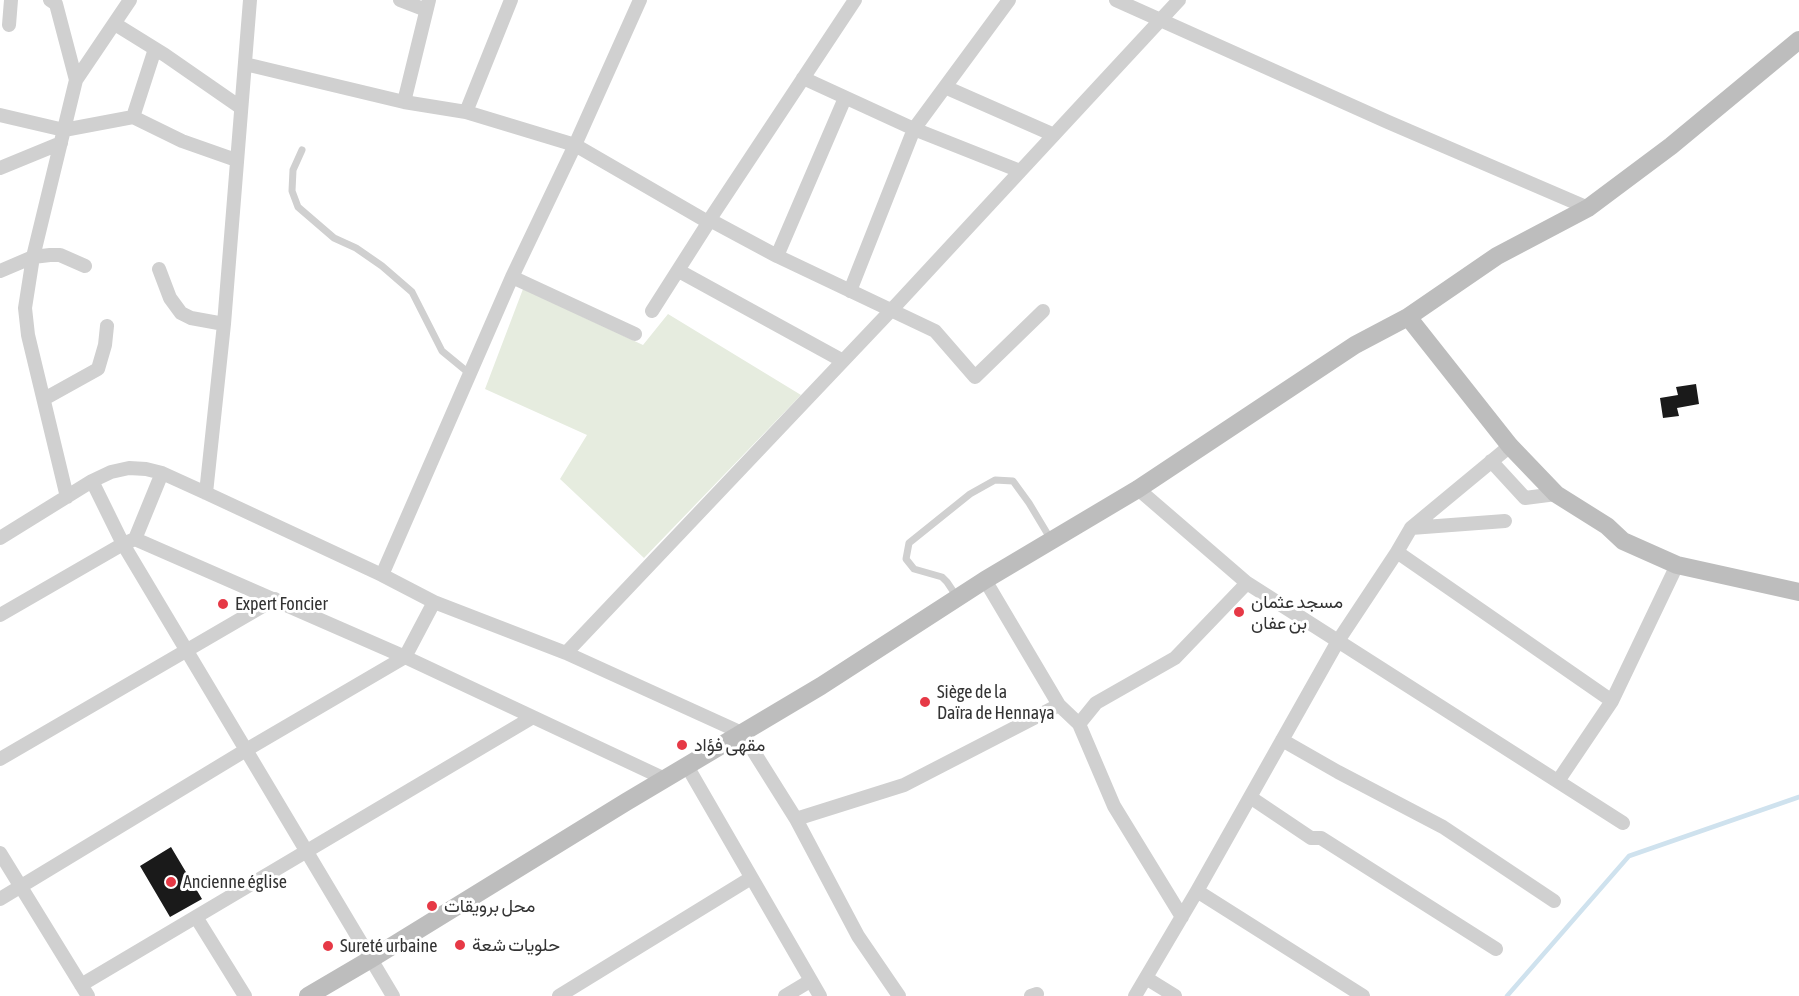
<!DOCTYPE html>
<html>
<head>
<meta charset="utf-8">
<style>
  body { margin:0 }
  canvas { display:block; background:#fff }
</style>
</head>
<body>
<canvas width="1799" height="996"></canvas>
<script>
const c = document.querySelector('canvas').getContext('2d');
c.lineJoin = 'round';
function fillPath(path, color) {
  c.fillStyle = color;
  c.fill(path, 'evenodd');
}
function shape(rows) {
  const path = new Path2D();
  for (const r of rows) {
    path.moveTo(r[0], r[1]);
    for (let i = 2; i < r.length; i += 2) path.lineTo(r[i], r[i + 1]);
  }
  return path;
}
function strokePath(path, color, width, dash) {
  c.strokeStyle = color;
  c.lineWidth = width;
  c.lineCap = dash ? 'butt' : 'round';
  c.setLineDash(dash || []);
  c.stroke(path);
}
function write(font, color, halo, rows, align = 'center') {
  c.font = font + ' "Asap Condensed",Vazirmatn,sans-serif';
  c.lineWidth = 6;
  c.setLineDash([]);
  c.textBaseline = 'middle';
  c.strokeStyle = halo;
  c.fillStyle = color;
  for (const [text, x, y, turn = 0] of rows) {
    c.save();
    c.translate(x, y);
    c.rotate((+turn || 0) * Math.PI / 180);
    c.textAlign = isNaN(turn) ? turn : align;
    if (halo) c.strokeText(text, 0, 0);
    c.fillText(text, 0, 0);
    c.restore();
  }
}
fillPath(shape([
  [523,289,643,345,668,314,801,395,644,558,560,479,587,435,485,389]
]), '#e6ecdf');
strokePath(shape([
  [1507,996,1629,856,1799,797]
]), '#cfe2ee', 4.5);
fillPath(shape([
  [1696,384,1699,404,1677,408,1679,416,1663,418,1660,398,1678,395,1676,387],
  [171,847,202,899,170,917,140,866]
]), '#1a1a1a');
strokePath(shape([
  [302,150,293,170,292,191,298,207,334,238,356,248,382,266,412,292,442,351,470,374],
  [957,597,947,582,942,577,914,569,906,559,909,543,970,494,995,480,1013,481,1029,503,1050,538]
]), '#d0d0d0', 7);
strokePath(shape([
  [50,0,56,4,76,80,33,257,25,308,28,335,67,497],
  [400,0,426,10],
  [1116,0,1388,122,1588,208],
  [115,24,165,55,240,107],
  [9,25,11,0],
  [245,64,404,102,466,112,575,145,708,222,710,220,777,256,935,331,975,377,1043,311],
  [803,78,914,129,1020,171],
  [76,80,130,0],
  [945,87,1054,135],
  [404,102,429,0],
  [466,112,511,0],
  [0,115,64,130,133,117,155,49],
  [133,117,182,141,236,160],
  [0,168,61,143],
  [708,222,855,0],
  [777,256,845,98],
  [159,269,170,298,181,313,191,318,224,324],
  [0,271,33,257,50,255,60,255,85,266],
  [679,271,843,361],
  [512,277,635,334],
  [850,291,914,129,1009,0],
  [652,311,710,220],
  [44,399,98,369,105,345,107,326],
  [1491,461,1525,498,1556,494],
  [92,481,123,544,393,996],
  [1138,489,1247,583,1623,823],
  [206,493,224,324,250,0],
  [1411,528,1510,446],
  [0,538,92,481,111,472,129,468,146,469,162,473,206,493,382,575,434,602,566,653,742,733,796,819,858,936,899,996],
  [135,539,405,657,665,779],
  [1397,552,1612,701],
  [382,575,512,277,575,145,640,0],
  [985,580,1059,705,1079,724,1114,806,1182,917],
  [0,615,123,544,135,539,162,473],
  [566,653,898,303,1179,0],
  [1079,724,1096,703,1175,658,1247,583],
  [1282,740,1338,772,1443,827,1554,901],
  [0,759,275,599],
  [687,766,820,996],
  [1558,781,1612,701,1677,565],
  [1250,797,1311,838,1321,838,1496,949],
  [796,819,904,785,1059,705],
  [0,853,88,996],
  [1197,891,1363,996],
  [0,899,246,750,405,657,434,602],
  [196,917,245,996],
  [1146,978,1175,996],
  [81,985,533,717],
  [559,996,751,878],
  [785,996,810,981],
  [1031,996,1037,994],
  [1135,996,1197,891,1338,641,1397,552,1411,528,1505,521]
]), '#d0d0d0', 14);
strokePath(shape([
  [1408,317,1510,446,1556,494,1607,526,1623,541,1677,565,1799,592],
  [308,996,371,959,626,802,821,686,985,580,1138,489,1355,345,1408,317,1497,256,1588,208,1671,146,1799,40]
]), '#bdbdbd', 18);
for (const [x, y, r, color] of [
  [223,604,6,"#e63946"],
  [1239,612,6,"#e63946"],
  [925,702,6,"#e63946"],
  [682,745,6,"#e63946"],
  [171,882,6,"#e63946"],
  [432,906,6,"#e63946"],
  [460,945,6,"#e63946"],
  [328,946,6,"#e63946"]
]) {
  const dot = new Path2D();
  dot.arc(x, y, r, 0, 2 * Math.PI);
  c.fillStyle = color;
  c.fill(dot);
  strokePath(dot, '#fff', 2);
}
write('18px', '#333', '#fff', [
  ["مسجد عثمان",1251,602],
  ["بن عفان",1251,623],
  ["Expert Foncier",235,604],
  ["Siège de la",937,692],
  ["Daïra de Hennaya",937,713],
  ["مقهى فؤاد",694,745],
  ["Ancienne église",183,882],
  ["محل برويقات",444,906],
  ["حلويات شعة",472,945],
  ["Sureté urbaine",340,946]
], 'left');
</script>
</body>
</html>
